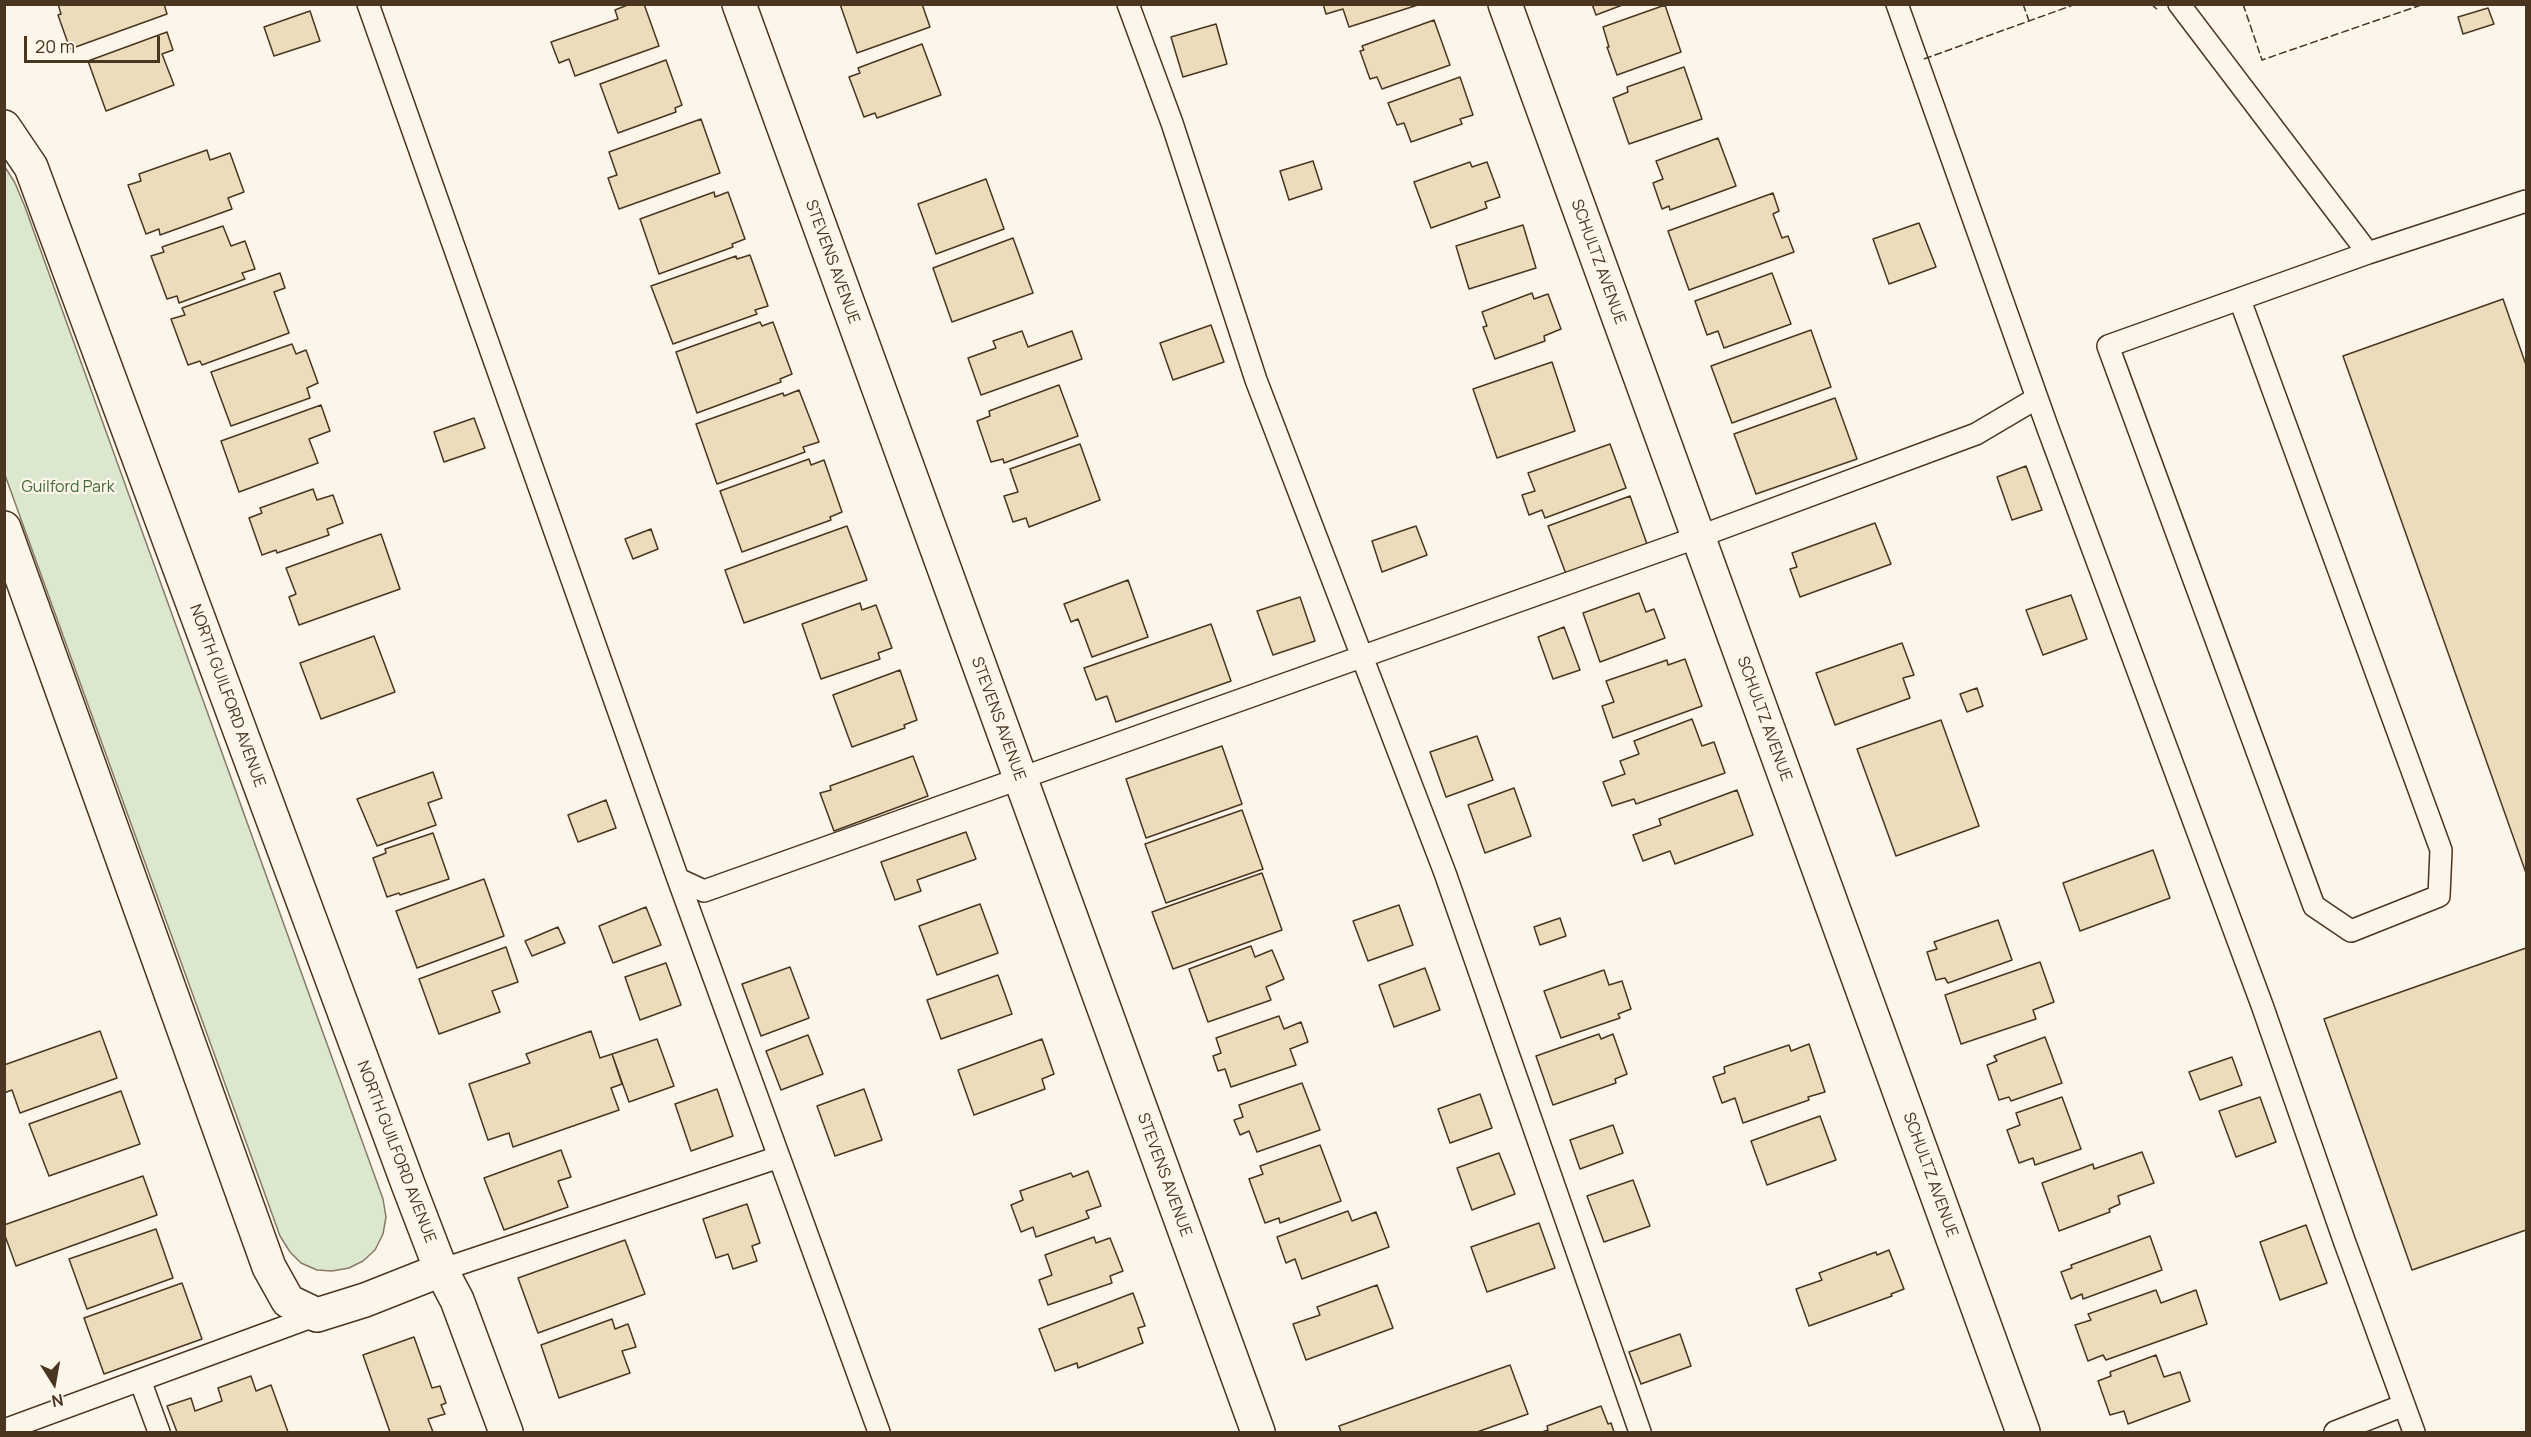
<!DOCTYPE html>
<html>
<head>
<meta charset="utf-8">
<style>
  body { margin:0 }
  #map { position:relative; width:2531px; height:1437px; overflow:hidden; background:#fbf6e9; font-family:Manrope,sans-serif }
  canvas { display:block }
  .frame { position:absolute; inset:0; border:6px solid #4a3520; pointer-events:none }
  .north { position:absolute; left:24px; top:1353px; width:60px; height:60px; -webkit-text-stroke:4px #fbf6e9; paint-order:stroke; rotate:169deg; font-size:16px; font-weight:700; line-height:24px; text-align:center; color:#4a3520 }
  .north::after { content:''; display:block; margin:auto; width:21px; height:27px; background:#4a3520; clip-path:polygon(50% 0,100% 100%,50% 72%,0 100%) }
  .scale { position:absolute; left:24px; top:36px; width:136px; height:27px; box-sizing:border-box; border:3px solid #4a3520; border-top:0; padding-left:8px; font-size:18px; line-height:21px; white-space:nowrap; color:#4a3520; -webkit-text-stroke:4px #fbf6e9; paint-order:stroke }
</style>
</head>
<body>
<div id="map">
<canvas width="2531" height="1437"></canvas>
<div class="frame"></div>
<div class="north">N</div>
<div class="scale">20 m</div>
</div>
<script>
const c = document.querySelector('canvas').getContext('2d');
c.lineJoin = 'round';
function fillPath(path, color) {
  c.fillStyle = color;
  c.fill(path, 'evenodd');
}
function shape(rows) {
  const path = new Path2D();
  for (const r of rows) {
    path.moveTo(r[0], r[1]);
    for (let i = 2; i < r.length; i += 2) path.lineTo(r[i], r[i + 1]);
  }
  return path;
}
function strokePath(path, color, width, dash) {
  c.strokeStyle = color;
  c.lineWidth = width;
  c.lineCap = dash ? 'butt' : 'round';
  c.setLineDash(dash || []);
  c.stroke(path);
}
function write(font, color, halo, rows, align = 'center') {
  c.font = font + ' Manrope,sans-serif';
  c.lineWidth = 4.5;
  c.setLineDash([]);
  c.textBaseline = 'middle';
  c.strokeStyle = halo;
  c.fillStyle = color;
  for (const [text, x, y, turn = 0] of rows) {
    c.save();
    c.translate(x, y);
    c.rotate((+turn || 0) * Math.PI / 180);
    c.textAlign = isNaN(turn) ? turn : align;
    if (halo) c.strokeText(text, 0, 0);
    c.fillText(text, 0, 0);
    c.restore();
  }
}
const green = shape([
  [5,167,15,183,25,207,383,1199,386,1217,383,1234,375,1250,363,1261,349,1268,332,1271,317,1270,301,1263,290,1252,280,1236,5,475,5,167]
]);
fillPath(green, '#dce7d0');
strokePath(green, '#887966', 1.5);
const building = shape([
  [58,4,164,4,167,14,70,49,58,15,61,14,58,4],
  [630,4,644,4,659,46,575,76,569,59,559,63,551,42,618,19,615,10,630,4],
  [840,4,922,4,930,27,857,53,840,4],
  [1323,4,1421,4,1349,27,1343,9,1326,14,1323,4],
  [1592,4,1625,4,1596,15,1592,4],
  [1665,5,1681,52,1617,75,1607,47,1609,47,1603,27,1665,5],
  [2488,8,2494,24,2463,34,2458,17,2488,8],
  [310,11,320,41,274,56,264,27,310,11],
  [1434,20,1450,65,1382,89,1377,77,1370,79,1360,51,1364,50,1362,46,1434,20],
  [1216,24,1227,64,1183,77,1171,37,1216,24],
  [167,32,173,50,162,54,174,85,106,111,88,61,167,32],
  [922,44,941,95,877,118,875,113,864,117,849,77,860,73,858,68,922,44],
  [666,60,682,105,675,108,676,112,618,133,600,84,666,60],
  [1684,67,1702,119,1629,144,1613,98,1628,92,1627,87,1684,67],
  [1460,77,1473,115,1460,119,1462,124,1411,142,1404,123,1397,125,1388,103,1460,77],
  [701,119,720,173,619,209,608,178,617,175,609,152,701,119],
  [1718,138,1736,186,1670,210,1669,206,1662,209,1653,183,1663,179,1656,161,1718,138],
  [207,150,210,160,230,153,244,192,228,198,232,209,160,235,159,229,146,234,128,185,141,181,139,174,207,150],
  [1313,161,1322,189,1289,200,1280,171,1313,161],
  [1470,162,1472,167,1487,162,1500,197,1485,202,1487,208,1431,228,1414,182,1470,162],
  [986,179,1004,229,936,254,918,204,986,179],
  [714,192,715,197,728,192,745,239,732,244,733,247,659,274,640,219,714,192],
  [1773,193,1779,211,1773,214,1782,238,1788,236,1794,252,1689,290,1668,231,1773,193],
  [1919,223,1936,267,1889,284,1873,239,1919,223],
  [1523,225,1536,268,1469,289,1456,246,1523,225],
  [223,226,231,246,245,241,255,269,242,273,245,279,179,303,177,296,167,299,151,256,164,252,162,247,223,226],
  [1013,238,1033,293,952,322,933,268,1013,238],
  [750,255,768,306,755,310,757,314,673,344,651,286,736,256,737,259,750,255],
  [280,273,285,288,274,292,289,333,202,365,200,361,188,365,171,319,185,315,182,308,280,273],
  [1772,273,1791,324,1724,348,1718,331,1707,335,1695,301,1772,273],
  [1532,293,1534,299,1548,294,1561,329,1544,336,1545,341,1495,359,1483,327,1487,326,1482,312,1532,293],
  [2503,299,2526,365,2526,873,2343,356,2503,299],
  [760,322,762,326,773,322,792,374,780,379,781,382,697,413,676,352,760,322],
  [1211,325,1224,362,1173,380,1160,343,1211,325],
  [1811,330,1831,387,1732,423,1711,366,1811,330],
  [1022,331,1028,347,1072,331,1082,359,981,395,968,358,996,348,993,341,1022,331],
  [292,344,296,354,306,350,318,383,307,388,310,398,231,426,211,372,292,344],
  [1552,362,1575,431,1497,458,1473,389,1552,362],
  [1059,385,1078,436,1004,463,1003,459,991,462,977,421,990,416,989,411,1059,385],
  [799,390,819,442,803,447,805,452,717,484,696,424,783,393,784,396,799,390],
  [1835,398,1857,459,1756,494,1734,434,1835,398],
  [321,405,330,431,309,439,318,463,239,492,221,441,321,405],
  [474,418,485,448,444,462,434,432,474,418],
  [1080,444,1100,500,1029,527,1026,518,1013,522,1004,496,1018,492,1010,469,1080,444],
  [1610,444,1626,488,1545,518,1542,510,1529,515,1522,495,1535,491,1528,473,1610,444],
  [809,459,811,465,824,460,842,512,830,517,831,520,742,552,720,491,809,459],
  [2026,466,2042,510,2012,520,1997,477,2026,466],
  [313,489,317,500,333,495,343,523,327,529,329,535,277,553,276,550,262,555,249,518,262,513,260,508,313,489],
  [1630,496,1647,544,1566,574,1548,526,1630,496],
  [1875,523,1891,564,1800,597,1790,569,1797,567,1792,553,1875,523],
  [847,526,867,580,744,623,725,570,847,526],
  [1416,526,1427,555,1382,572,1372,541,1416,526],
  [651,529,658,549,633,559,625,539,651,529],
  [381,534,400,589,299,625,289,597,296,594,286,568,381,534],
  [1128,580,1148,637,1092,657,1078,619,1071,622,1064,604,1128,580],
  [1639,593,1646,612,1654,609,1665,638,1600,662,1583,613,1639,593],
  [2071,595,2087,639,2043,655,2026,610,2071,595],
  [1300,597,1315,641,1273,655,1257,611,1300,597],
  [860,603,862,610,876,605,892,648,878,653,880,659,821,679,802,624,860,603],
  [1211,624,1231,681,1116,722,1107,696,1096,700,1084,668,1211,624],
  [1564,627,1580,670,1553,679,1538,637,1564,627],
  [374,636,395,692,321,719,300,663,374,636],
  [1902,643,1914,675,1903,678,1910,698,1835,725,1816,673,1902,643],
  [1685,659,1702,706,1613,738,1602,706,1614,702,1606,681,1667,660,1668,665,1685,659],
  [900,670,917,720,904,725,905,728,852,747,833,695,900,670],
  [1977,688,1983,706,1967,712,1960,694,1977,688],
  [1692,719,1702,746,1714,742,1725,773,1636,804,1634,799,1612,806,1603,782,1625,774,1620,761,1639,754,1634,741,1692,719],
  [1941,720,1979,826,1896,856,1857,749,1941,720],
  [1477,736,1493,780,1446,797,1430,752,1477,736],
  [1222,746,1242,804,1146,838,1126,779,1222,746],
  [913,756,928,796,834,831,820,793,831,790,830,786,913,756],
  [433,772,442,798,428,803,436,825,377,846,357,799,433,772],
  [1514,788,1531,836,1485,853,1468,805,1514,788],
  [1737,790,1753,835,1675,864,1670,851,1643,861,1633,835,1661,825,1659,819,1737,790],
  [606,800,616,828,578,842,568,815,606,800],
  [1242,810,1263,869,1166,903,1145,844,1242,810],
  [966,832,976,859,917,880,921,891,895,900,881,862,966,832],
  [433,833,449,879,400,895,399,893,387,897,373,858,386,853,385,849,433,833],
  [2153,850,2170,898,2080,931,2063,883,2153,850],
  [1262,873,1282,930,1173,969,1152,912,1262,873],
  [484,879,504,936,417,968,396,911,484,879],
  [980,904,998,953,937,975,919,926,980,904],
  [1399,905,1413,945,1368,961,1353,921,1399,905],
  [646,907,661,945,613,963,599,926,646,907],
  [1560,918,1566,936,1540,945,1534,927,1560,918],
  [1998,920,2012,960,1948,983,1945,978,1936,980,1927,952,1937,949,1934,942,1998,920],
  [558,927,565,943,532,956,525,941,558,927],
  [1251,946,1255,957,1272,950,1284,979,1266,987,1271,1000,1208,1022,1189,969,1251,946],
  [506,947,518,982,492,991,500,1012,439,1034,419,979,506,947],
  [2526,948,2526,1230,2412,1270,2324,1019,2526,948],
  [2040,962,2054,1002,2033,1010,2036,1019,1961,1044,1945,995,2040,962],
  [666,963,681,1005,640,1020,625,977,666,963],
  [790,967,809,1018,761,1036,742,984,790,967],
  [1425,968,1440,1010,1394,1027,1379,985,1425,968],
  [1604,970,1609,985,1622,981,1631,1009,1618,1014,1620,1018,1561,1038,1544,991,1604,970],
  [998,975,1012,1014,941,1039,927,1000,998,975],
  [1279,1016,1284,1029,1301,1022,1308,1042,1290,1049,1296,1065,1231,1087,1225,1069,1218,1071,1213,1056,1221,1053,1216,1038,1279,1016],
  [100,1031,117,1078,20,1113,12,1090,4,1093,4,1065,100,1031],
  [591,1031,600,1058,612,1054,622,1084,611,1088,619,1110,513,1147,509,1133,488,1140,469,1084,530,1063,526,1054,591,1031],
  [1599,1034,1601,1039,1613,1034,1627,1074,1615,1079,1616,1083,1553,1105,1536,1056,1599,1034],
  [808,1035,823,1074,781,1090,766,1051,808,1035],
  [2045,1037,2062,1083,2011,1101,2009,1097,1999,1100,1987,1065,1997,1061,1994,1056,2045,1037],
  [657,1039,674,1086,629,1102,612,1054,657,1039],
  [1042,1039,1054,1074,1042,1079,1045,1089,974,1115,958,1070,1042,1039],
  [1809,1044,1825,1092,1808,1097,1809,1100,1743,1123,1735,1098,1722,1103,1713,1077,1725,1073,1724,1067,1789,1045,1791,1051,1809,1044],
  [2232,1057,2242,1085,2200,1100,2189,1072,2232,1057],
  [1302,1083,1320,1130,1257,1152,1249,1131,1240,1135,1234,1120,1243,1117,1239,1105,1302,1083],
  [717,1089,733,1136,691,1151,675,1104,717,1089],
  [864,1089,882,1140,835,1156,817,1106,864,1089],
  [121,1091,140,1144,49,1176,29,1124,121,1091],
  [1480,1094,1492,1128,1450,1143,1438,1109,1480,1094],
  [2062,1097,2081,1149,2035,1165,2033,1158,2019,1163,2007,1130,2020,1125,2016,1113,2062,1097],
  [2260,1097,2276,1142,2236,1157,2219,1111,2260,1097],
  [1820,1116,1836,1160,1767,1185,1751,1141,1820,1116],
  [1613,1125,1623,1153,1580,1169,1570,1140,1613,1125],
  [1320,1145,1341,1201,1280,1223,1279,1218,1265,1223,1249,1179,1263,1174,1260,1166,1320,1145],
  [561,1150,571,1177,558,1181,568,1207,504,1230,484,1178,561,1150],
  [2142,1152,2154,1183,2118,1196,2120,1204,2109,1209,2110,1212,2059,1231,2042,1183,2093,1164,2094,1169,2142,1152],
  [1499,1153,1515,1194,1472,1210,1457,1168,1499,1153],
  [1088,1171,1101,1206,1086,1211,1089,1218,1036,1237,1033,1227,1021,1232,1011,1205,1023,1200,1020,1191,1071,1173,1073,1177,1088,1171],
  [143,1176,157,1215,16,1266,4,1233,4,1225,143,1176],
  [1633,1180,1650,1226,1604,1242,1587,1196,1633,1180],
  [747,1204,760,1243,752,1246,757,1261,733,1269,728,1254,716,1258,703,1219,747,1204],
  [1348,1211,1352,1221,1376,1212,1389,1247,1302,1279,1295,1259,1286,1263,1277,1237,1348,1211],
  [1539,1223,1555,1268,1487,1292,1471,1247,1539,1223],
  [2306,1225,2327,1283,2280,1300,2260,1242,2306,1225],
  [156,1229,173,1278,87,1309,69,1259,156,1229],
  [2150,1236,2162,1270,2083,1299,2082,1294,2071,1299,2061,1272,2072,1268,2071,1265,2150,1236],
  [1094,1237,1096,1243,1110,1238,1123,1271,1110,1276,1112,1283,1048,1305,1039,1280,1052,1275,1045,1255,1094,1237],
  [625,1240,645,1294,538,1333,518,1278,625,1240],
  [1889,1250,1904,1289,1891,1294,1892,1296,1809,1326,1796,1289,1822,1280,1819,1273,1876,1252,1877,1255,1889,1250],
  [182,1283,202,1339,104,1374,84,1318,182,1283],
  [1377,1285,1393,1328,1306,1360,1293,1324,1320,1315,1317,1307,1377,1285],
  [2156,1290,2161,1303,2196,1290,2207,1324,2106,1360,2103,1355,2088,1361,2075,1325,2091,1320,2088,1314,2156,1290],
  [1133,1293,1145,1326,1138,1328,1143,1343,1078,1368,1077,1363,1055,1371,1039,1329,1133,1293],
  [612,1319,615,1329,628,1324,636,1347,622,1351,630,1373,559,1398,541,1345,612,1319],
  [1680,1334,1691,1366,1641,1384,1629,1352,1680,1334],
  [414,1337,432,1388,440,1386,446,1403,441,1405,445,1414,428,1419,433,1432,390,1432,363,1355,414,1337],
  [2156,1355,2164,1377,2180,1372,2190,1401,2128,1424,2124,1411,2110,1415,2098,1381,2111,1376,2110,1372,2156,1355],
  [1510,1365,1528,1414,1477,1432,1341,1432,1339,1426,1510,1365],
  [251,1376,256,1391,271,1385,288,1432,177,1432,167,1406,191,1398,195,1411,222,1401,218,1388,251,1376],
  [1601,1406,1608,1424,1611,1423,1614,1432,1542,1432,1548,1430,1547,1426,1601,1406]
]);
fillPath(building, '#ecdcbc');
strokePath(building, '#4a3520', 1.5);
const service = shape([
  [368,4,678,879,704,891,1698,537,1976,434,2037,398],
  [1128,4,1172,123,1256,380,1445,873,1640,1432],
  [1897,4,2047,426,2262,1005,2345,1243,2414,1432],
  [2179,4,2368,253],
  [2240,300,2441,850,2439,896,2351,931,2314,906,2108,346,2368,253,2526,201],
  [678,879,879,1432],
  [441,1270,779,1157],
  [140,1380,159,1432],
  [4,1430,317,1315],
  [2335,1432,2404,1405]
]);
const minor = shape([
  [739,4,1258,1432],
  [1505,4,2023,1432],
  [4,127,31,167,408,1184,441,1270,457,1300,506,1432],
  [4,528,269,1267,288,1301,317,1315,365,1300,441,1270]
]);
strokePath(service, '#4a3520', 24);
strokePath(minor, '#4a3520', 36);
strokePath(service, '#fbf6e9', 21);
strokePath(minor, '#fbf6e9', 33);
strokePath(shape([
  [2023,4,2029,21],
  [2151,4,2159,11],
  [2243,4,2262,60,2424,4],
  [1924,59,2076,4]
]), '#4a3520', 1.5, [8, 3]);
write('16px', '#4a3520', '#fbf6e9', [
  ["STEVENS AVENUE",832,262,70],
  ["SCHULTZ AVENUE",1598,262,70],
  ["NORTH GUILFORD AVENUE",227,696,70],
  ["STEVENS AVENUE",998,719,70],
  ["SCHULTZ AVENUE",1764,719,70],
  ["NORTH GUILFORD AVENUE",396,1152,69],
  ["STEVENS AVENUE",1164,1175,70],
  ["SCHULTZ AVENUE",1930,1175,70]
]);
write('16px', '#436837', '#fbf6e9', [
  ["Guilford Park",68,488]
]);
</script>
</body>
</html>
